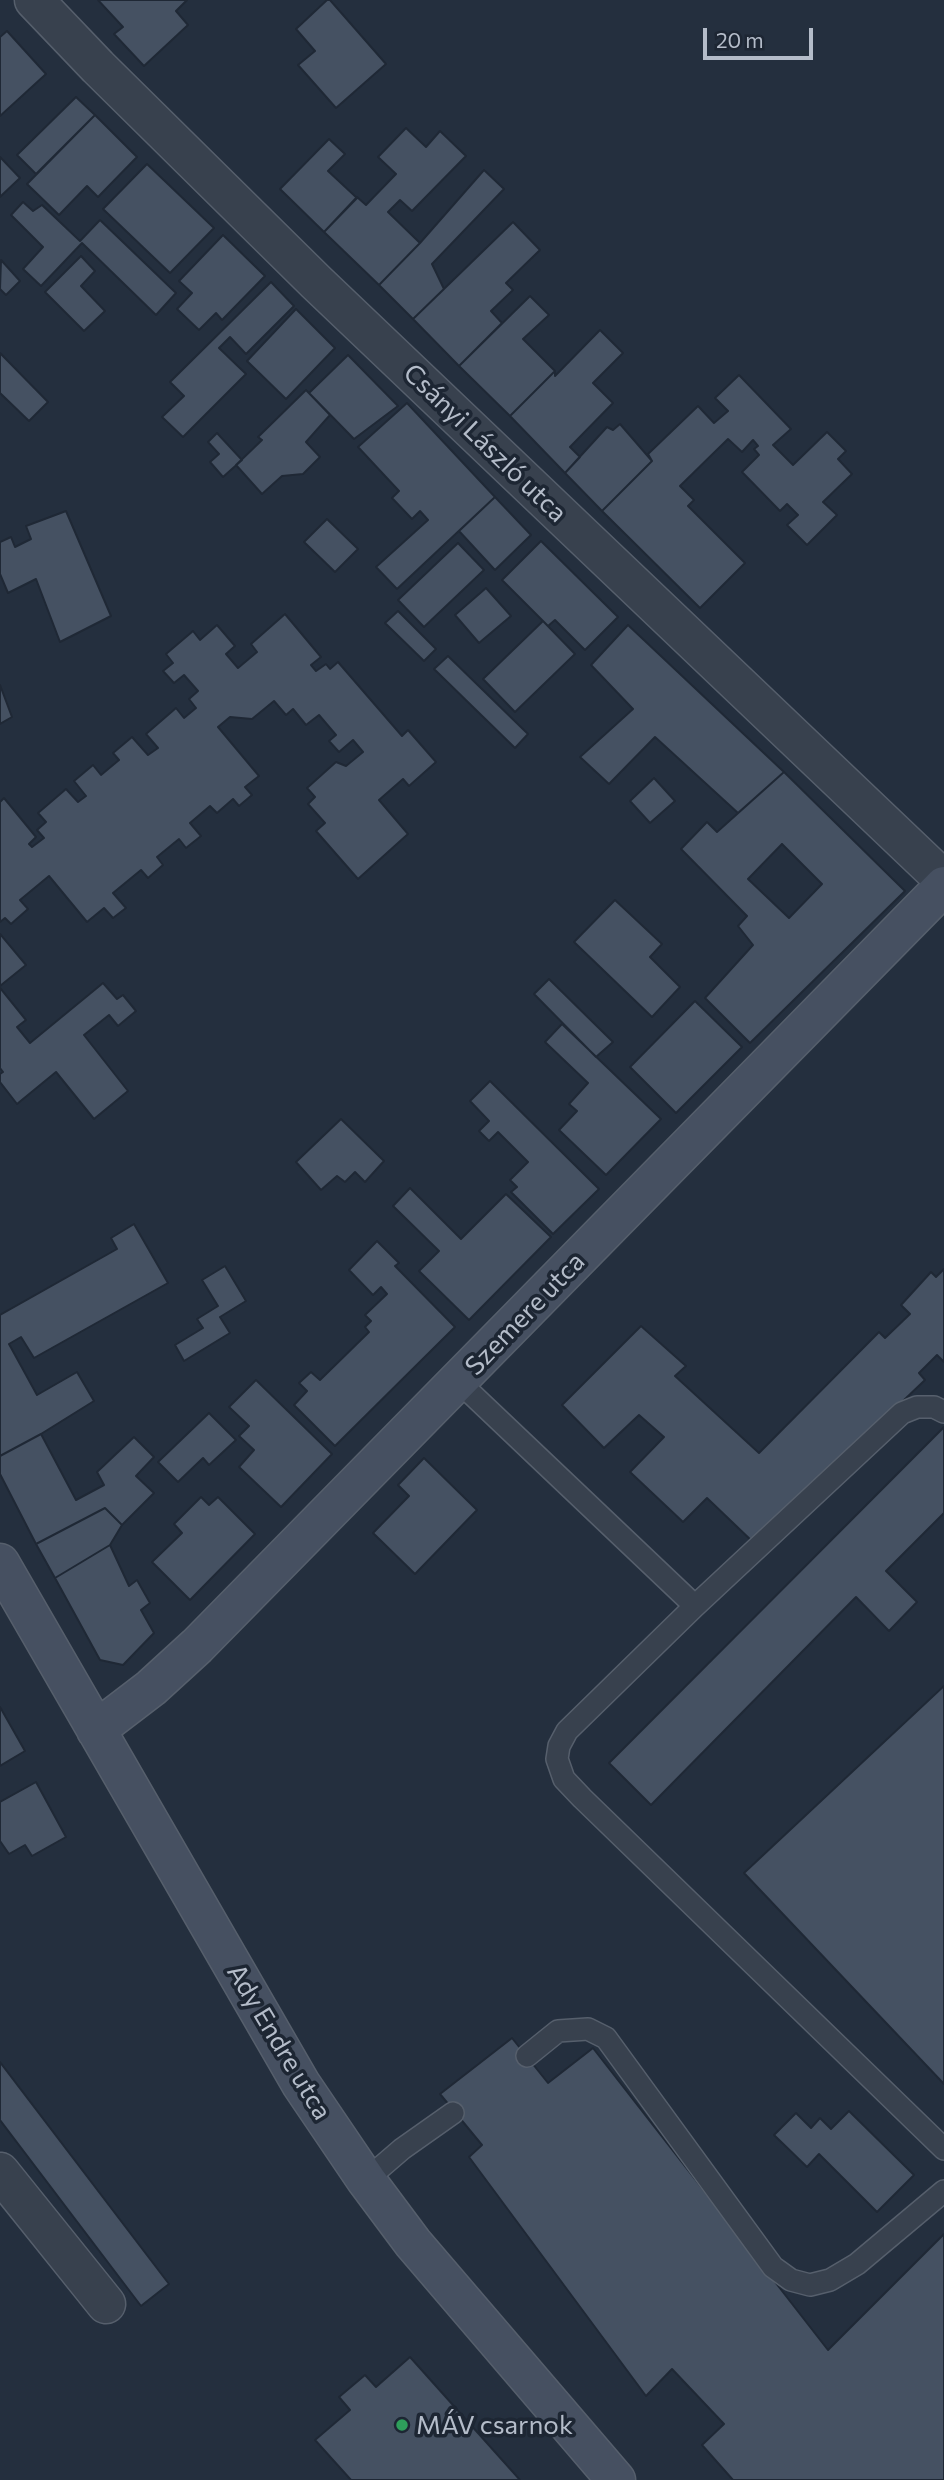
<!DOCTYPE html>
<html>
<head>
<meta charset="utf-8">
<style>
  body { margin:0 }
  #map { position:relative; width:944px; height:2480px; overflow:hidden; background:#242f3e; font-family:Commissioner,sans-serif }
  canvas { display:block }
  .scale { position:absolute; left:703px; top:28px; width:110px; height:32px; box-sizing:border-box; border:4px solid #b4bcc9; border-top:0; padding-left:9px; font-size:21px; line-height:24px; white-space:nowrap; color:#b4bcc9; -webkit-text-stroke:5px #1d2633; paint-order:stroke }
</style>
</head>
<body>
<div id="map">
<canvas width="944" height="2480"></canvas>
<div class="scale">20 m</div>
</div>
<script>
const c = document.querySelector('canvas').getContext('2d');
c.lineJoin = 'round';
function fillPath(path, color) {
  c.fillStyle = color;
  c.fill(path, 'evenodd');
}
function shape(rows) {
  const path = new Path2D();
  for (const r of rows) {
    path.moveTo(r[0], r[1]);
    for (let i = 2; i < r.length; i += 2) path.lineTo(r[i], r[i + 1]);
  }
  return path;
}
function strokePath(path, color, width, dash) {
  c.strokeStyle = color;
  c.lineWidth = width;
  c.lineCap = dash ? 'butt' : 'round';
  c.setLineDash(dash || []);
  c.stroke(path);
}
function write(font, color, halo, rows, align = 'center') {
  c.font = font + ' Commissioner,sans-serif';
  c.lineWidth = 7;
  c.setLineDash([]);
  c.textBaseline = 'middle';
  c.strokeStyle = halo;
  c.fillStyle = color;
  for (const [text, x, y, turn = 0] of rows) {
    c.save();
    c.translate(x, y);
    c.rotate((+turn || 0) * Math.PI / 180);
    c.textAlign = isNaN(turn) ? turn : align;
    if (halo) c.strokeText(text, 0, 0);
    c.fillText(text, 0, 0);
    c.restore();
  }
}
const building = shape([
  [98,0,187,0,176,11,188,25,144,66,114,34,123,27,98,0],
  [327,0,330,0,386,64,336,108,298,65,315,51,296,29,327,0],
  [7,31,46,74,0,116,0,37,7,31],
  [76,97,95,115,36,174,17,155,76,97],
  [95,115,137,157,98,197,87,186,59,215,27,184,95,115],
  [406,128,426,147,440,131,466,156,412,211,400,200,388,212,420,243,379,285,324,232,357,197,366,205,396,174,378,157,406,128],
  [329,139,345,154,328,171,357,198,324,232,280,189,329,139],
  [0,157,20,178,0,197,0,157],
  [147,164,214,228,170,273,103,209,147,164],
  [484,170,504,189,432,264,444,289,413,319,379,285,420,243,484,170],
  [23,202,33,211,42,205,80,241,100,220,176,293,156,315,82,243,41,286,23,269,43,247,11,215,23,202],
  [513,222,540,250,506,283,513,290,491,311,502,323,459,366,413,319,513,222],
  [223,235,265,276,222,320,216,313,199,330,177,309,192,293,179,281,223,235],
  [81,256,95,271,81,286,105,311,84,331,45,292,81,256],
  [1,260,20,281,6,295,0,289,1,260],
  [271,282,294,306,246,354,230,337,219,348,246,374,183,437,162,417,184,396,170,382,271,282],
  [530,296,549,315,523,339,555,371,510,416,459,366,530,296],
  [296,309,335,348,286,399,247,361,296,309],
  [600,330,623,353,593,383,613,403,570,447,580,457,565,473,510,416,555,371,555,376,600,330],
  [0,353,48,402,29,421,0,393,0,353],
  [348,355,398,406,354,439,309,393,348,355],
  [739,375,791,429,773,445,793,465,827,432,846,451,838,459,852,474,823,502,837,515,807,545,787,525,798,515,787,504,780,511,742,472,759,455,754,449,758,446,753,440,742,452,728,439,680,486,694,500,688,506,745,563,700,608,602,511,652,461,648,454,698,406,714,423,728,411,715,398,739,375],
  [306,390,330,415,306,442,320,457,303,474,282,476,262,494,236,465,262,440,258,437,306,390],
  [407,403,495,497,397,589,376,567,428,520,420,511,412,519,392,498,399,491,358,447,407,403],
  [620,424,652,461,602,511,565,473,607,427,613,430,620,424],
  [217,433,242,460,223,477,210,462,219,454,208,442,217,433],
  [495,497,531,535,495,570,459,531,495,497],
  [66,511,111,616,60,642,36,579,8,593,0,574,0,542,11,537,15,547,31,539,26,526,66,511],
  [327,519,358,549,335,572,304,542,327,519],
  [541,541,618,617,585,650,555,620,548,626,502,580,541,541],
  [458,543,484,570,424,627,398,600,458,543],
  [486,588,511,616,479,643,455,615,486,588],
  [398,611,436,649,424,661,385,623,398,611],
  [285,614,321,657,311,665,316,671,326,664,330,669,338,662,402,736,408,730,436,762,409,786,403,779,379,800,408,834,358,879,316,831,325,823,308,804,315,797,307,788,336,762,346,766,363,752,353,740,339,752,329,741,336,735,319,715,306,725,293,709,286,715,274,701,252,719,230,717,218,727,259,776,245,787,252,795,239,806,233,799,217,813,210,806,190,823,201,836,186,848,179,839,157,857,163,865,148,878,141,870,113,893,126,908,113,918,104,908,87,922,49,876,20,900,28,909,11,924,5,918,0,922,0,802,4,798,36,837,29,844,32,847,44,838,37,830,46,822,38,813,66,789,78,802,86,796,74,781,93,765,101,775,119,760,113,753,132,737,148,755,158,748,146,734,176,708,184,718,196,708,189,699,198,691,184,675,174,683,163,671,173,663,166,654,193,631,200,640,217,625,235,646,226,654,238,668,257,652,251,644,285,614],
  [543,621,575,654,515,712,483,679,543,621],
  [628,625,784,772,738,813,655,737,609,784,580,757,633,709,591,665,628,625],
  [448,656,528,734,515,748,434,669,448,656],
  [0,685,12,717,0,724,0,685],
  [784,772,905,891,750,1043,705,998,753,945,738,926,747,916,681,849,707,822,717,832,784,772],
  [782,844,822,884,789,918,748,879,782,844],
  [654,778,675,801,650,823,630,801,654,778],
  [615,900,662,944,650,957,680,987,652,1017,574,942,615,900],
  [0,934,26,965,0,986,0,934],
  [549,979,613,1042,596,1057,534,994,549,979],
  [103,983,117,999,123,995,136,1011,118,1026,109,1015,84,1035,128,1091,94,1119,56,1072,17,1104,0,1082,0,1074,3,1072,0,1068,0,988,26,1020,17,1027,30,1043,103,983],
  [695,1001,742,1047,676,1113,630,1067,695,1001],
  [562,1024,661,1119,606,1175,559,1130,577,1111,569,1104,588,1083,545,1042,562,1024],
  [490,1081,599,1189,553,1234,511,1192,517,1187,510,1180,528,1162,498,1132,489,1141,479,1131,489,1121,470,1101,490,1081],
  [341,1119,384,1161,365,1182,355,1172,345,1182,337,1176,321,1190,296,1162,341,1119],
  [410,1188,461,1239,506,1194,551,1237,469,1320,419,1271,439,1251,393,1206,410,1188],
  [134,1224,168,1283,34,1358,21,1337,9,1344,37,1395,77,1372,94,1401,41,1434,0,1456,0,1315,117,1249,111,1238,134,1224],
  [377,1241,399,1263,395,1266,455,1327,335,1446,294,1405,307,1391,299,1383,311,1372,320,1380,369,1332,365,1327,371,1321,365,1315,387,1294,381,1287,373,1295,349,1270,377,1241],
  [225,1266,246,1301,220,1317,230,1333,184,1361,175,1345,203,1328,197,1319,218,1306,202,1280,225,1266],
  [944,1269,944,1362,937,1355,919,1373,925,1380,754,1543,707,1498,683,1522,630,1472,664,1437,639,1415,604,1448,562,1405,641,1326,686,1366,675,1376,759,1453,879,1332,885,1338,910,1314,901,1305,931,1272,936,1277,944,1269],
  [256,1380,332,1454,281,1507,239,1467,254,1450,239,1436,249,1426,229,1407,256,1380],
  [209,1413,236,1440,209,1465,203,1458,178,1482,158,1462,209,1413],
  [944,1427,944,1513,886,1571,917,1602,889,1631,856,1597,651,1805,609,1763,944,1427],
  [41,1434,76,1500,104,1485,97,1472,134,1437,154,1457,136,1476,154,1493,122,1525,105,1508,36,1544,0,1474,0,1456,41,1434],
  [424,1458,477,1510,415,1574,373,1533,409,1496,398,1485,424,1458],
  [201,1497,209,1505,218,1497,255,1534,190,1600,152,1562,182,1533,174,1524,201,1497],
  [105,1508,122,1525,110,1545,55,1578,36,1544,105,1508],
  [110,1545,129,1586,137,1580,150,1603,141,1610,154,1633,123,1665,100,1660,55,1578,110,1545],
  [944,1686,944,2084,744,1873,944,1686],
  [0,1707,25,1751,0,1766,0,1707],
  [36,1782,66,1837,32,1856,25,1845,9,1854,0,1841,0,1802,36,1782],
  [512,2038,548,2083,593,2048,828,2350,944,2234,944,2480,733,2480,702,2445,724,2424,672,2369,646,2396,469,2157,482,2145,440,2094,512,2038],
  [0,2062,169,2284,141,2306,0,2120,0,2062],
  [849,2111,914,2175,877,2212,819,2154,807,2167,774,2135,796,2113,811,2128,820,2118,831,2129,849,2111],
  [410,2357,520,2480,351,2480,315,2440,350,2410,339,2397,365,2375,376,2387,410,2357]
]);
fillPath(building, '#455162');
strokePath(building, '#1f2835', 2);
const lane = shape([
  [459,1382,695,1606],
  [944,1412,934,1407,917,1407,902,1413,695,1606,567,1731,559,1746,557,1759,564,1779,582,1798,944,2149],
  [527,2056,558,2031,588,2029,606,2038,773,2267,791,2280,810,2285,830,2280,857,2264,944,2191],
  [366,2180,402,2149,453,2113]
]);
const street = shape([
  [34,0,98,67,316,282,944,880],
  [0,2172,106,2304]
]);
const secondary = shape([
  [0,1563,301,2084,366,2180,413,2243,616,2480],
  [96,1730,151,1688,197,1646,944,886]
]);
strokePath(lane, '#565f6c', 24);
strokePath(street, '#565f6c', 41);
strokePath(secondary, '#565f6c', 41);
strokePath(lane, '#38414e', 21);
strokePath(street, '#38414e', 38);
strokePath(secondary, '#465061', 38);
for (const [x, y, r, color] of [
  [402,2425,7,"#2e9e5b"]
]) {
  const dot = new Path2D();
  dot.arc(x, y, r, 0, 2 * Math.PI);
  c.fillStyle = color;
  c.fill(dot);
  strokePath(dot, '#1d2633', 2.5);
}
write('26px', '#b4bcc9', '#1d2633', [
  ["Csányi László utca",485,443,44],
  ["Szemere utca",525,1314,-46],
  ["Ady Endre utca",279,2042,59]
]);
write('26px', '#b4bcc9', '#1d2633', [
  ["MÁV csarnok",416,2425]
], 'left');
</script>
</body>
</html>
